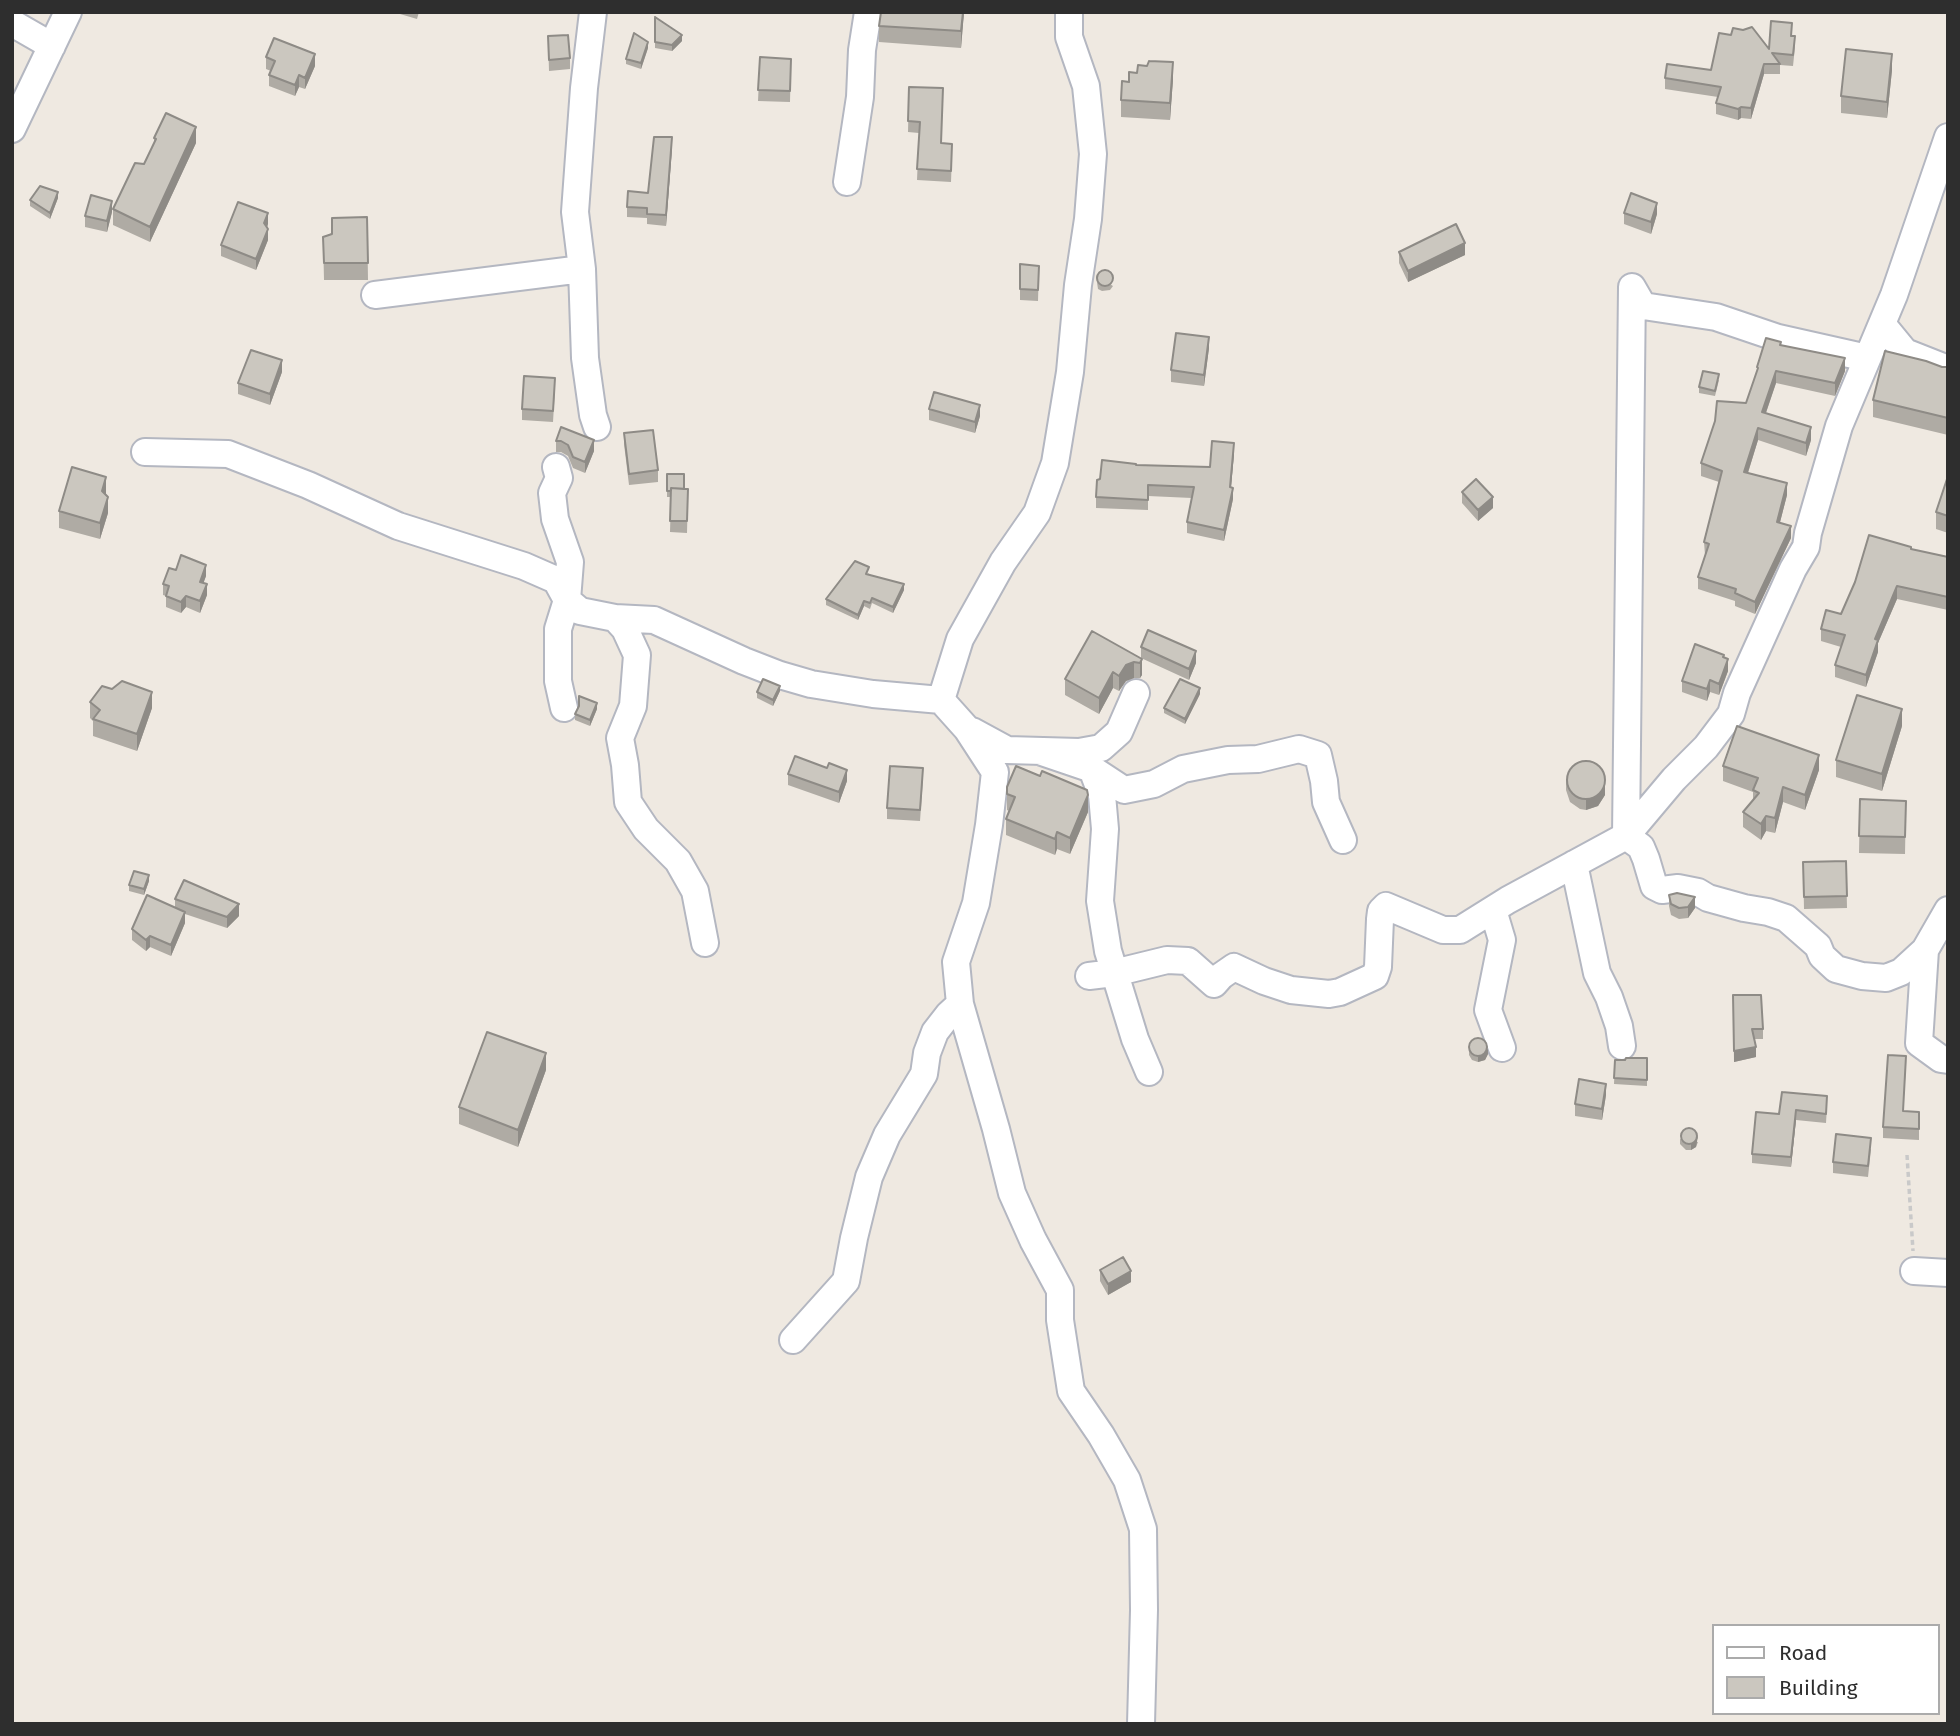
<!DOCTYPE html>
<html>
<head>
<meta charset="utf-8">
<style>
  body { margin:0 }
  #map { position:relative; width:1960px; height:1736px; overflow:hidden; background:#efe9e1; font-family:"Fira Sans",sans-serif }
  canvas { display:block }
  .frame { position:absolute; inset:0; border:14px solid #2e2e2e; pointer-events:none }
  .legend { position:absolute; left:1712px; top:1624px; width:228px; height:91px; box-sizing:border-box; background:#fff; border:2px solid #ababab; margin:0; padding:9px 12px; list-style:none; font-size:21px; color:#2e2e2e }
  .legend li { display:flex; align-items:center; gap:14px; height:35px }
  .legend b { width:35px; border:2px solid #ababab }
</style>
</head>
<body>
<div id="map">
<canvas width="1960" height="1736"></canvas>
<div class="frame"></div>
<ul class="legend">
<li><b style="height:9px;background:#fff"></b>Road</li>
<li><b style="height:19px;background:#cbc7bf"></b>Building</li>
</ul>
</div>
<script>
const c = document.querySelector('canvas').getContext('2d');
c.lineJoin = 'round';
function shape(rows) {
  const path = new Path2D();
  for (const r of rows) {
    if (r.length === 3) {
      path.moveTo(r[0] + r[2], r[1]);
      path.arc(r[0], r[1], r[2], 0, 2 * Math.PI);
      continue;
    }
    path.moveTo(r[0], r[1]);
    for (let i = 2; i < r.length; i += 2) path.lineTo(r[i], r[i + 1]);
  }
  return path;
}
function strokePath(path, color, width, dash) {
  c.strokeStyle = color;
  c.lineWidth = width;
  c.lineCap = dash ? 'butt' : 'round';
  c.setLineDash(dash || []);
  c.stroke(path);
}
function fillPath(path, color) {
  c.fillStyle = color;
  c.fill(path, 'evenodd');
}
const minor = shape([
  [593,12,584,88,575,212,582,269,585,358,593,415,597,427],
  [1069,12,1069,37,1086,86,1093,154,1088,219,1078,285,1070,372,1055,463,1037,513,1003,562,960,639,941,700,967,729,995,772,989,825,976,903,956,962,960,1004,996,1129,1012,1193,1033,1240,1060,1290,1060,1320,1071,1391,1101,1435,1127,1480,1143,1529,1144,1610,1141,1724],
  [12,23,52,46],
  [12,129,68,12],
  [847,182,860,97,862,50,868,12],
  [375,295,582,269],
  [1882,324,1905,352,1948,369],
  [1867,358,1778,338,1716,317,1643,306,1632,287,1626,836,1641,847,1646,859,1654,886,1662,890,1678,888,1698,892,1708,898,1744,908,1768,912,1786,918,1818,946,1822,956,1836,969,1862,976,1886,978,1901,972,1925,950],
  [145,452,228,454,308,485,398,526,524,566,556,580,567,600,580,611,615,618,654,620,744,661,780,675,811,684,873,694,941,700],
  [556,467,559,478,552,493,555,519,570,562,567,600,558,629,558,681,564,708],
  [615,618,625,629,637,655,633,706,620,738,625,765,628,802,646,829,678,861,695,891,705,943],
  [972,731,1007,750,1079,752,1101,748,1119,732,1136,693],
  [1042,752,1092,769,1102,795,1105,829,1100,901,1108,951,1135,1039,1149,1072],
  [1092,769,1124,790,1154,784,1183,769,1228,760,1258,759,1299,749,1318,755,1324,781,1326,802,1343,840],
  [1574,864,1597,973,1609,997,1619,1026,1622,1046],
  [1493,910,1502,940,1488,1010,1502,1048],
  [1948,910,1925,950,1919,1043,1941,1059,1948,1060],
  [1089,976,1114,973,1167,960,1188,961,1214,984,1221,976,1234,967,1264,981,1291,990,1329,994,1340,992,1375,976,1378,967,1380,919,1381,911,1386,906,1443,930,1460,930,1508,900,1626,836,1674,779,1706,747,1731,714,1737,693,1793,569,1806,547,1808,533,1839,426,1894,295,1948,137],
  [1914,1271,1948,1273],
  [793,1340,846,1281,854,1238,869,1177,887,1135,924,1074,927,1053,935,1032,949,1014,960,1004]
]);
strokePath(minor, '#b4b7c1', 30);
strokePath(shape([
  [1907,1155,1913,1251]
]), '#c9c9c9', 3.5, [5, 3.5]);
strokePath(minor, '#fff', 26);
fillPath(shape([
  [400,12,419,12,417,19,400,14],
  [881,12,964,12,961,48,879,42,879,26],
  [655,17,682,41,672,51,655,48],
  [548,36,570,58,570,69,549,71],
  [1792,36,1795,47,1793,66,1780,65,1780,74,1764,74,1751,119,1741,118,1738,120,1716,114,1716,103,1718,97,1665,89,1665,78,1711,70,1769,49],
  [648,48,641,69,626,64,626,59],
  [266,57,315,66,305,89,299,87,295,96,269,86,269,75,271,71,266,69],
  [760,57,791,59,790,102,758,101],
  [1147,66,1173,79,1170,120,1121,117,1121,100,1129,82,1137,73],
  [1892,70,1887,118,1841,113,1841,96],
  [909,87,941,144,952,155,951,182,917,180,919,133,908,132],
  [154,138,196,143,150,242,113,225,113,209,144,164,154,143],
  [672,148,666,226,647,224,647,218,627,217,627,207,648,193],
  [58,198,50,219,30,206,30,200],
  [112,212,107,232,85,227,85,216],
  [1624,213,1657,214,1651,234,1624,224],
  [367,217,368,280,324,280,323,237],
  [268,224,267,228,268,240,256,270,221,256,221,245],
  [1399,252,1465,255,1408,282,1399,263],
  [1020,264,1039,266,1038,301,1020,300],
  [1096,276,1113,286,1110,290,1102,291,1098,289],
  [1781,345,1845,371,1835,396,1776,383,1766,413,1811,440,1806,456,1758,440,1748,473,1787,495,1780,522,1791,538,1755,614,1735,606,1735,601,1698,589,1698,577,1705,555,1704,542,1719,482,1701,476,1701,463,1746,403,1757,373,1757,367],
  [1209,348,1204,386,1171,382,1171,370],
  [1942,367,1948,367,1948,435,1873,417,1873,400],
  [282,372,270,405,238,394,238,383],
  [1719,380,1715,396,1699,393,1699,387],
  [555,389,553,422,522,420,522,409],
  [929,409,980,416,975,433,929,420],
  [561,427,594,451,585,473,573,468,568,456,561,452,556,452,556,441],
  [624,433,658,470,658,482,629,485,624,444],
  [1234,454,1231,487,1233,499,1224,541,1187,533,1187,522,1192,498,1148,496,1148,510,1096,508,1096,497,1100,479,1136,465,1210,467],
  [667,474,684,489,688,489,687,533,670,532,671,497,667,497],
  [1948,476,1948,533,1936,529,1936,512],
  [1462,492,1493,508,1478,521,1462,503],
  [59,511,108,513,100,539,59,528],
  [1911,549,1948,557,1948,610,1897,599,1878,643,1878,652,1866,687,1835,677,1835,665,1841,647,1821,641,1821,629,1841,614],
  [176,570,206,576,203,583,207,595,200,613,186,607,181,613,166,607,166,596,163,595,163,584],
  [869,573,868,575,904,590,893,613,872,603,870,609,864,606,858,620,826,605,826,599],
  [1141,647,1196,663,1189,680,1141,658],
  [1724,658,1728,671,1719,695,1710,692,1707,701,1682,692,1682,681],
  [1142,659,1142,675,1140,678,1134,678,1126,681,1119,691,1113,688,1099,714,1065,695,1065,679],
  [780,691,773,706,757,698,757,692],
  [1200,694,1185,724,1164,713,1164,708],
  [90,702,152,708,137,751,93,736,93,721,90,718],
  [597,709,590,726,575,720,575,714],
  [1902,726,1882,791,1836,777,1836,760],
  [1723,766,1819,770,1805,810,1783,802,1775,833,1766,831,1761,840,1743,827,1743,812,1753,800,1753,792,1723,781],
  [827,768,847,781,839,803,788,785,788,774],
  [923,779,920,821,887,819,887,808],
  [1566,779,1605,795,1598,806,1586,810,1580,809,1570,802,1566,790],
  [1007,794,1088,812,1070,854,1057,849,1055,855,1006,835,1006,819,1009,811,1007,810],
  [1860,799,1906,801,1905,854,1859,853],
  [1846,861,1847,908,1804,909,1803,862],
  [149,881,144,895,129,891,129,885],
  [1669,895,1695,908,1688,918,1679,919,1671,915,1669,906],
  [175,899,239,916,227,928,185,914,185,923,171,956,150,947,146,951,132,940,132,929,175,907],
  [1733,995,1763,1029,1763,1039,1754,1039,1756,1057,1734,1062],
  [1469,1049,1488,1054,1485,1060,1478,1062,1472,1060,1469,1055],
  [1647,1058,1647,1086,1614,1084,1615,1060,1625,1060],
  [1906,1067,1903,1111,1919,1124,1919,1140,1883,1138,1883,1127],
  [546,1070,518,1147,459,1124,459,1107],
  [1782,1092,1827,1106,1826,1123,1796,1120,1791,1167,1752,1163,1752,1154,1779,1114],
  [1606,1095,1602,1120,1575,1116,1575,1104],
  [1680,1139,1698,1142,1696,1147,1691,1150,1686,1150,1680,1144],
  [1871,1149,1868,1177,1833,1173,1833,1162],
  [1100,1270,1131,1282,1108,1295,1100,1281]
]), '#afaba4');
fillPath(shape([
  [963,12,964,12,961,48,961,31],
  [682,35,682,41,672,51,672,45],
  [648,42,648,48,641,69,641,63],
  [315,54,315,66,305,89,305,78],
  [1892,54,1892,70,1887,118,1887,102],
  [1173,62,1173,79,1170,120,1170,103],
  [1764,64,1764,74,1751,119,1751,108],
  [299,75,299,87,295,96,295,85],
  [1741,107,1741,118,1738,120,1738,109],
  [196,127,196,143,150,242,150,227],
  [672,137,672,148,666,226,666,215],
  [58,192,58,198,50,219,50,213],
  [112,201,112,212,107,232,107,221],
  [1657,203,1657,214,1651,234,1651,222],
  [268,213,268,224,264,235,264,223],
  [268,229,268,240,256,270,256,259],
  [1465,243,1465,255,1408,282,1408,271],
  [1209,337,1209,348,1204,386,1204,375],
  [1845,358,1845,371,1835,396,1835,383],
  [282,360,282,372,270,405,270,394],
  [1776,371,1776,383,1762,424,1762,412],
  [980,405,980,416,975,433,975,422],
  [1811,427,1811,440,1806,456,1806,443],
  [1758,428,1758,440,1744,485,1744,472],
  [594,440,594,451,585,473,585,462],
  [1234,443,1234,454,1230,498,1230,487],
  [106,477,106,494,102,507,102,491],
  [1787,483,1787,495,1777,534,1777,522],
  [1233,488,1233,499,1224,541,1224,530],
  [108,497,108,513,100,539,100,523],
  [1493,497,1493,508,1478,521,1478,510],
  [1791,526,1791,538,1755,614,1755,602],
  [206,565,206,576,200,593,200,582],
  [207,584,207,595,200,613,200,601],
  [904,584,904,590,893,613,893,607],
  [1897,586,1897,599,1878,643,1878,652,1866,687,1866,675,1875,639],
  [186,596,186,607,181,613,181,602],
  [864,601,864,606,858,620,858,615],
  [1196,651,1196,663,1189,680,1189,669],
  [1142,659,1142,675,1140,678,1140,663],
  [1728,659,1728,671,1719,695,1719,684],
  [1134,662,1134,678,1126,681,1119,691,1119,676,1126,665],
  [1113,672,1113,688,1099,714,1099,698],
  [1710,680,1710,692,1707,701,1707,689],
  [780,686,780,691,773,706,773,700],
  [1200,688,1200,694,1185,724,1185,719],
  [152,692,152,708,137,751,137,734],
  [597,703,597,709,590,726,590,720],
  [1902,709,1902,726,1882,791,1882,774],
  [1819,755,1819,770,1805,810,1805,795],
  [847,770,847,781,839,803,839,792],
  [1605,784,1605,795,1598,806,1586,810,1586,799],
  [1783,787,1783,802,1775,833,1775,818],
  [1088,795,1088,812,1070,854,1070,838],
  [1766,816,1766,831,1761,840,1761,824],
  [1057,832,1057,849,1055,855,1055,839],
  [149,875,149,881,144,895,144,889],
  [1695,897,1695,908,1688,918,1688,907],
  [239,904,239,916,227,928,227,917],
  [185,912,185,923,171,956,171,945],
  [150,936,150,947,146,951,146,940],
  [1756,1047,1756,1057,1734,1062,1734,1051],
  [1488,1049,1488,1054,1485,1060,1478,1062,1478,1057],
  [546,1053,546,1070,518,1147,518,1130],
  [1606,1084,1606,1095,1602,1120,1602,1109],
  [1796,1110,1796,1120,1791,1167,1791,1157],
  [1698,1136,1696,1147,1691,1150,1691,1144],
  [1131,1271,1131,1282,1108,1295,1108,1284]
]), '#8e8b86');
const building = shape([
  [881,12,963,12,961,31,879,26,881,12],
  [655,17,682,35,672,45,655,42,655,17],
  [1771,21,1792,23,1791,36,1795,36,1793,55,1772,53,1780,64,1764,64,1751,108,1741,107,1738,109,1716,103,1721,87,1665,78,1667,64,1711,70,1719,33,1731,35,1733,28,1743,30,1752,27,1769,49,1771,21],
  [634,33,648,42,641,63,626,59,634,33],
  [568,35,570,58,549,60,548,36,568,35],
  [274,38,315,54,305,78,299,75,295,85,269,75,275,61,266,57,274,38],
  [1846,49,1892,54,1887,102,1841,96,1846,49],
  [760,57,791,59,790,91,758,90,760,57],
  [1149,61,1173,62,1170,103,1121,100,1122,81,1129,82,1129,72,1137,73,1138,65,1147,66,1149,61],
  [909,87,943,88,941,143,952,144,951,171,917,169,920,122,908,121,909,87],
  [166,113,196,127,150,227,113,209,135,163,144,164,156,139,154,138,166,113],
  [654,137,672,137,666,215,647,214,647,208,627,207,628,191,648,193,654,137],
  [40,186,58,192,50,213,30,200,40,186],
  [1631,193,1657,203,1651,222,1624,213,1631,193],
  [91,195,112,201,107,221,85,216,91,195],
  [238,202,268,213,264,223,268,229,256,259,221,245,238,202],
  [367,217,368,263,324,263,323,237,332,234,332,218,367,217],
  [1456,224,1465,243,1408,271,1399,252,1456,224],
  [1020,264,1039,266,1038,290,1020,289,1020,264],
  [1105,278,8],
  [1176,333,1209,337,1204,375,1171,370,1176,333],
  [1766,338,1781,342,1780,345,1845,358,1835,383,1776,371,1762,412,1811,427,1806,443,1758,428,1744,472,1787,483,1777,522,1791,526,1755,602,1735,593,1736,589,1698,577,1709,544,1704,542,1722,471,1701,463,1715,421,1717,401,1746,403,1758,368,1757,367,1766,338],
  [251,350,282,360,270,394,238,383,251,350],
  [1885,351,1926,361,1942,367,1948,367,1948,418,1873,400,1885,351],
  [1703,371,1719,374,1715,391,1699,387,1703,371],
  [524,376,555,378,553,411,522,409,524,376],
  [934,392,980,405,975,422,929,409,934,392],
  [561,427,594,440,585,462,573,457,568,445,561,441,556,441,561,427],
  [653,430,658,470,629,474,624,433,653,430],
  [1212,441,1234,443,1230,487,1233,488,1224,530,1187,522,1194,487,1148,485,1148,500,1096,497,1097,480,1100,479,1102,460,1136,464,1136,465,1210,467,1212,441],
  [72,467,106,477,102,491,108,497,100,523,59,511,72,467],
  [667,474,684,474,684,489,671,488,671,491,667,491,667,474],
  [1948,476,1948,516,1936,512,1948,476],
  [1476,479,1493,497,1478,510,1462,492,1476,479],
  [671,488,688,489,687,521,670,521,671,488],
  [1869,535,1911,547,1911,549,1948,557,1948,597,1897,586,1875,639,1878,640,1866,675,1835,665,1845,635,1821,629,1826,610,1841,614,1855,582,1869,535],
  [181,555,206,565,200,582,207,584,200,601,186,596,181,602,166,596,169,586,163,584,169,568,176,570,181,555],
  [855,561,869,567,866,574,904,584,893,607,872,598,870,603,864,601,858,615,826,599,855,561],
  [1148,630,1196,651,1189,669,1141,647,1148,630],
  [1092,631,1142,659,1140,663,1134,662,1126,665,1119,676,1113,672,1099,698,1065,679,1092,631],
  [1695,644,1724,655,1723,657,1728,659,1719,684,1710,680,1707,689,1682,681,1695,644],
  [763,679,780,686,773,700,757,692,763,679],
  [1180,679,1200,688,1185,719,1164,708,1180,679],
  [122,681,152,692,137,734,93,719,100,710,90,702,102,686,112,689,122,681],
  [1857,695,1902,709,1882,774,1836,760,1857,695],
  [579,696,597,703,590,720,575,714,579,706,579,696],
  [1737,726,1819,755,1805,795,1783,787,1775,818,1766,816,1761,824,1743,812,1759,793,1753,790,1758,778,1723,766,1737,726],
  [795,756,827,768,829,763,847,770,839,792,788,774,795,756],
  [1586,780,19],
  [890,766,923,768,920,810,887,808,890,766],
  [1016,766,1040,776,1042,771,1087,790,1088,795,1070,838,1057,832,1055,839,1006,819,1015,797,1007,794,1007,787,1016,766],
  [1860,799,1906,801,1905,837,1859,836,1860,799],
  [1846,861,1847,896,1804,897,1803,862,1846,861],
  [134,871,149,875,144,889,129,885,134,871],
  [184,880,239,904,227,917,175,899,184,880],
  [1677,893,1695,897,1688,907,1679,908,1671,904,1669,895,1677,893],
  [147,895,185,912,171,945,150,936,146,940,132,929,147,895],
  [1733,995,1761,995,1763,1029,1752,1029,1756,1047,1734,1051,1733,995],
  [487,1032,546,1053,518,1130,459,1107,487,1032],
  [1478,1047,9],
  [1888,1055,1906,1056,1903,1111,1919,1112,1919,1129,1883,1127,1888,1055],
  [1626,1058,1647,1058,1647,1080,1614,1078,1615,1060,1625,1060,1626,1058],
  [1579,1079,1606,1084,1602,1109,1575,1104,1579,1079],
  [1782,1092,1827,1096,1826,1114,1796,1110,1791,1157,1752,1154,1756,1112,1779,1114,1782,1092],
  [1689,1136,8],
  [1836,1134,1871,1138,1868,1166,1833,1162,1836,1134],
  [1123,1257,1131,1271,1108,1284,1100,1270,1123,1257]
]);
fillPath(building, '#cbc7bf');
strokePath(building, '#8e8b86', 2);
</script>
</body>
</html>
